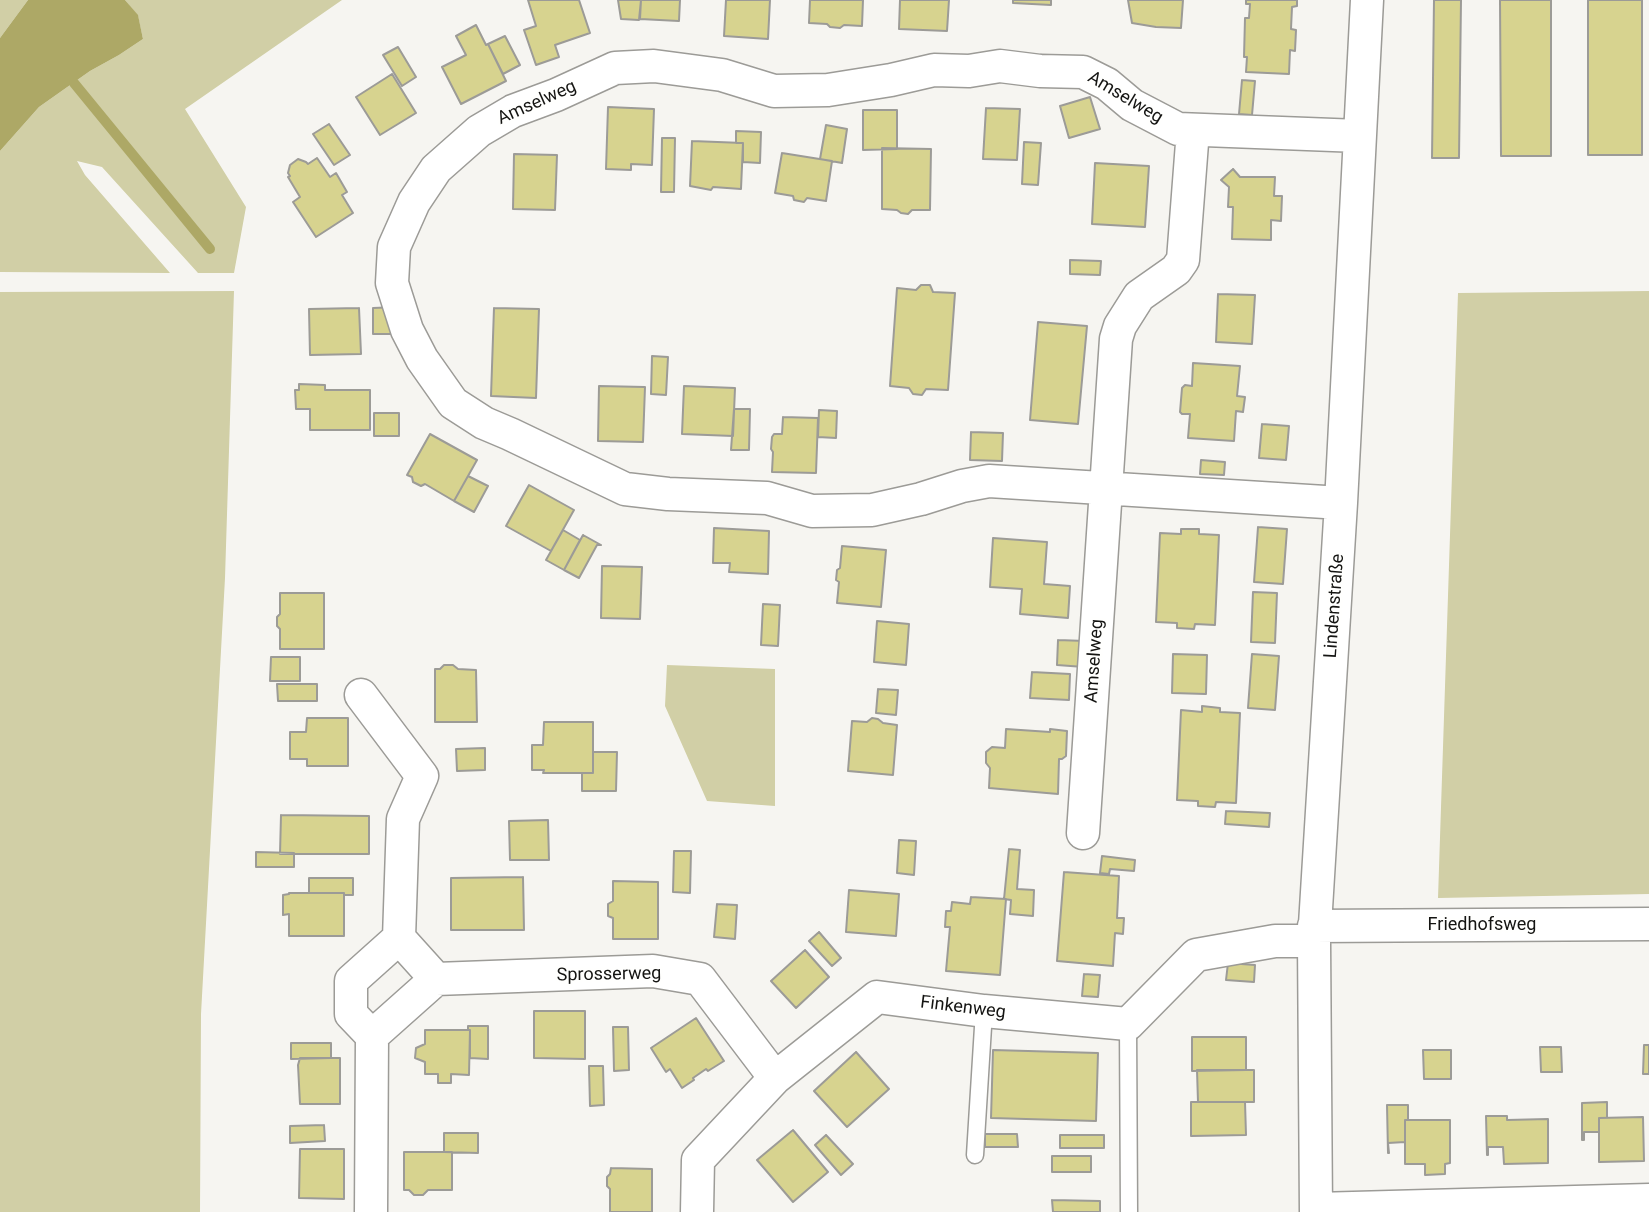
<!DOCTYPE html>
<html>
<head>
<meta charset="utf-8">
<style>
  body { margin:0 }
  canvas { display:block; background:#f6f5f1 }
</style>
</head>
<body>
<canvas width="1649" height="1212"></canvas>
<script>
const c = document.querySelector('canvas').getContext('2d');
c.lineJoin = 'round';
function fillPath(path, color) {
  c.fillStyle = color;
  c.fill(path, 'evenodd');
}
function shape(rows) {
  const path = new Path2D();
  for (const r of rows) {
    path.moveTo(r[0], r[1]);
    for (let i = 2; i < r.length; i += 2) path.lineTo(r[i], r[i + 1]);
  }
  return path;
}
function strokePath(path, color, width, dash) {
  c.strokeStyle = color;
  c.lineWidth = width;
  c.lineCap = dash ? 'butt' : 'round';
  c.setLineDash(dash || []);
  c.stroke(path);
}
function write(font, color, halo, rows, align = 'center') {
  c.font = font + ' Roboto,sans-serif';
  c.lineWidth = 6;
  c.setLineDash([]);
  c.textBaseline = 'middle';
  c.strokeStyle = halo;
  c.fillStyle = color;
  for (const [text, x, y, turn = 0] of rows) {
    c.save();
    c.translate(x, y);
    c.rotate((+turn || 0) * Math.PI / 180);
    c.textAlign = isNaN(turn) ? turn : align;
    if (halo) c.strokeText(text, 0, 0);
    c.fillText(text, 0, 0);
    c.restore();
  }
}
fillPath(shape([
  [0,0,28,0,0,38],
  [125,0,342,0,185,109,246,207,234,273,198,273,102,167,77,161,85,175,170,273,0,272,0,151,39,107,90,71,119,55,143,39,138,16],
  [234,291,225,578,201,1014,200,1212,0,1212,0,292],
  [1649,291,1649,894,1438,898,1458,293],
  [667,665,775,669,775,806,707,801,665,706]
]), '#d1cfa6');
fillPath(shape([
  [28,0,125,0,138,15,143,39,119,55,90,71,39,107,0,151,0,38]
]), '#ada866');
strokePath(shape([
  [74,83,210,249]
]), '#ada866', 10);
const building = shape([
  [528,0,579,0,590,33,555,45,559,57,536,65,524,30,536,26,528,0],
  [618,0,641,0,639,20,621,19,618,0],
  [641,0,680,0,679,21,640,19,641,0],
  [726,0,770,0,768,39,724,36,726,0],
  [810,0,863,0,862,26,844,25,840,28,830,27,827,24,809,23,810,0],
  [900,0,949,0,947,31,899,29,900,0],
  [1013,0,1051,0,1051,5,1013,3,1013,0],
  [1128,0,1183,0,1181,28,1156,27,1132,23,1128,0],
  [1246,0,1297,0,1297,6,1292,7,1291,29,1296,30,1295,51,1290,50,1289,74,1246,72,1247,57,1244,57,1245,18,1249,18,1250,4,1246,4,1246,0],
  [1434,0,1461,0,1459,158,1432,158,1434,0],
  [1500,0,1551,0,1551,156,1501,156,1500,0],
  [1588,0,1642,0,1642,155,1588,155,1588,0],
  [476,25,486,45,488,44,506,81,461,104,442,67,466,55,456,36,476,25],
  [505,36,520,65,503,74,488,44,505,36],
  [398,47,416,77,402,86,383,55,398,47],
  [392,74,416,113,380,135,356,97,392,74],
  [1242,80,1255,81,1252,115,1239,114,1242,80],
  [1090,97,1100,129,1069,138,1060,106,1090,97],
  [608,107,654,109,652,165,631,164,631,170,606,169,608,107],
  [986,108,1020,109,1017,160,983,159,986,108],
  [863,110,897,110,897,149,863,150,863,110],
  [329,124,350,155,334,165,313,134,329,124],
  [826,125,847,129,842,163,820,159,826,125],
  [736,131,761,132,760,163,743,162,743,143,736,143,736,131],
  [662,138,675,138,674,192,661,192,662,138],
  [692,141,743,143,741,189,713,187,711,190,690,186,692,141],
  [1024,142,1041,143,1038,185,1022,184,1024,142],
  [882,148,931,149,930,210,912,210,908,214,901,213,897,210,882,209,882,148],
  [782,153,832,161,826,201,807,198,804,202,794,200,793,196,775,193,782,153],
  [514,154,557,155,555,210,513,209,514,154],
  [317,158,330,177,336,173,347,192,342,195,353,213,316,237,293,202,300,197,288,177,290,176,288,173,290,165,298,159,306,162,308,164,317,158],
  [1095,163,1149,166,1145,227,1092,224,1095,163],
  [1233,169,1240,177,1275,177,1274,196,1282,196,1281,221,1271,220,1271,240,1232,239,1233,207,1228,207,1229,187,1221,180,1233,169],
  [1070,260,1101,261,1100,275,1070,274,1070,260],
  [921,285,930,285,933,292,955,293,948,390,926,389,922,395,913,394,909,388,890,386,897,288,916,290,921,285],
  [1218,294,1255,295,1252,344,1216,342,1218,294],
  [398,307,398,334,373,334,373,308,398,307],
  [359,308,361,354,310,355,309,309,359,308],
  [494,308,539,309,536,398,491,396,494,308],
  [1038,322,1087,326,1078,424,1030,420,1038,322],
  [652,356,668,357,666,395,651,394,652,356],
  [1193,363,1240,366,1237,396,1245,397,1243,412,1236,411,1234,441,1188,438,1190,414,1182,414,1180,412,1182,388,1185,385,1192,386,1193,363],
  [299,384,325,385,325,390,370,390,370,430,310,430,310,409,296,409,295,390,299,390,299,384],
  [599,386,645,387,643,442,598,441,599,386],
  [684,386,735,388,733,436,682,434,684,386],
  [734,409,750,409,749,450,731,450,734,409],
  [819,410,837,411,836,438,818,437,819,410],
  [374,413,399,413,399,436,374,436,374,413],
  [783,417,818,418,816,473,772,472,773,452,771,449,772,437,774,434,782,434,783,417],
  [1262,424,1289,426,1286,460,1259,458,1262,424],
  [971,432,1003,433,1002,461,970,460,971,432],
  [430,434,477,460,454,501,425,484,421,486,413,482,412,477,407,475,430,434],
  [1201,460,1225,462,1224,475,1200,474,1201,460],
  [468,476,488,486,474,512,454,501,468,476],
  [529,485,574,510,551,551,506,526,529,485],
  [1258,527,1287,529,1283,584,1254,582,1258,527],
  [714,528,769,531,768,574,729,572,730,563,713,563,714,528],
  [1181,529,1199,529,1199,534,1219,535,1215,625,1195,624,1194,629,1177,628,1177,623,1156,622,1160,533,1181,534,1181,529],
  [563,530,580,540,564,570,546,560,563,530],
  [583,535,601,545,597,545,579,578,564,570,583,535],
  [993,538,1047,542,1044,584,1070,586,1068,618,1020,614,1022,589,990,587,993,538],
  [842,546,886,550,881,607,837,603,839,582,836,580,837,570,840,568,842,546],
  [602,566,642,567,640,619,601,618,602,566],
  [1253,592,1277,593,1275,643,1251,642,1253,592],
  [280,593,324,593,324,649,280,649,280,629,277,626,277,617,280,614,280,593],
  [763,604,780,605,778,646,761,645,763,604],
  [877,621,909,624,906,665,874,662,877,621],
  [1058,640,1085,641,1084,667,1057,665,1058,640],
  [1173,654,1207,655,1206,694,1172,693,1173,654],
  [1252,654,1279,656,1275,710,1248,708,1252,654],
  [271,657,300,657,300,681,270,681,271,657],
  [444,665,453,665,458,669,476,670,477,722,435,722,435,669,440,669,444,665],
  [1032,672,1070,674,1069,700,1030,698,1032,672],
  [277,684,317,684,317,701,278,701,277,684],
  [878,689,898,690,896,715,876,713,878,689],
  [1202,706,1220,708,1220,712,1240,713,1236,803,1216,802,1215,807,1198,806,1198,801,1177,800,1181,710,1202,712,1202,706],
  [307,718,348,718,348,766,307,766,307,759,290,759,290,732,306,732,307,718],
  [872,718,878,719,883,723,897,725,893,775,848,771,852,721,867,722,872,718],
  [544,722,593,722,593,773,543,773,544,770,532,770,532,745,543,745,544,722],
  [1006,729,1050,732,1050,729,1067,731,1066,756,1062,759,1059,759,1058,794,989,788,990,768,986,763,986,752,992,747,1005,748,1006,729],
  [485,748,485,770,457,771,456,749,485,748],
  [593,752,617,752,616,791,582,791,582,773,593,773,593,752],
  [1226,811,1270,813,1269,827,1225,824,1226,811],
  [281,815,369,816,369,854,280,854,281,815],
  [548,820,549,860,510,860,509,821,548,820],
  [899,840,916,841,914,875,897,873,899,840],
  [1009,849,1020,850,1017,889,1034,890,1033,916,1010,914,1011,900,1004,899,1009,849],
  [674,851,691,851,690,893,673,892,674,851],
  [256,852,294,853,294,867,256,867,256,852],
  [1102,856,1135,860,1134,871,1110,869,1109,874,1100,873,1102,856],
  [1064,872,1119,876,1117,918,1124,918,1123,934,1115,933,1113,966,1057,961,1064,872],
  [523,877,524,930,451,930,451,878,523,877],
  [309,878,353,878,353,895,344,895,344,893,309,893,309,878],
  [613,881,658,882,658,939,613,939,613,918,608,916,608,904,613,901,613,881],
  [849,890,899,894,896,936,846,932,849,890],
  [289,893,344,893,344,936,289,936,289,914,283,915,283,895,289,894,289,893],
  [971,897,1006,899,1000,975,946,971,950,927,945,927,946,911,951,911,952,902,970,904,971,897],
  [717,904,737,905,735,939,714,937,717,904],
  [819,932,841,958,832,966,809,941,819,932],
  [805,950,829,977,796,1008,771,981,805,950],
  [1228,963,1255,965,1254,982,1226,980,1228,963],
  [1084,974,1100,975,1098,997,1082,996,1084,974],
  [534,1011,585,1011,585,1059,534,1058,534,1011],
  [696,1018,724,1061,708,1071,706,1069,693,1078,694,1080,682,1088,670,1069,666,1072,651,1048,696,1018],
  [468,1026,488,1026,488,1059,470,1058,470,1030,468,1030,468,1026],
  [613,1027,628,1027,629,1070,614,1071,613,1027],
  [425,1030,470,1030,469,1075,451,1074,451,1083,438,1083,438,1074,425,1074,425,1062,415,1058,416,1048,425,1044,425,1030],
  [1192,1037,1246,1037,1246,1070,1192,1071,1192,1037],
  [291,1043,331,1043,331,1058,291,1059,291,1043],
  [1644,1045,1649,1045,1649,1074,1643,1074,1644,1045],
  [1540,1047,1561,1047,1562,1072,1541,1072,1540,1047],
  [993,1050,1098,1053,1096,1121,991,1118,993,1050],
  [1423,1050,1451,1050,1451,1079,1424,1079,1423,1050],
  [856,1052,889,1089,847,1127,814,1091,856,1052],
  [300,1058,340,1058,340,1104,300,1104,298,1065,300,1058],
  [589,1066,603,1066,604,1105,590,1106,589,1066],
  [1197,1070,1254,1070,1254,1102,1198,1102,1197,1070],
  [1191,1102,1245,1102,1246,1135,1191,1136,1191,1102],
  [1607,1102,1607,1118,1599,1118,1599,1132,1584,1132,1584,1140,1582,1140,1582,1103,1607,1102],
  [1387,1105,1408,1105,1408,1120,1405,1120,1405,1142,1388,1143,1389,1153,1388,1153,1387,1105],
  [1486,1116,1507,1116,1507,1120,1548,1119,1548,1163,1504,1164,1503,1147,1488,1147,1488,1155,1487,1155,1486,1116],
  [1643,1117,1644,1161,1599,1162,1599,1118,1643,1117],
  [1405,1120,1450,1120,1450,1163,1445,1164,1445,1174,1425,1175,1425,1164,1405,1164,1405,1120],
  [324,1125,325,1141,290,1143,290,1126,324,1125],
  [793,1130,828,1172,793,1202,757,1160,793,1130],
  [444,1133,478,1133,478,1153,444,1152,444,1133],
  [985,1134,1017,1134,1018,1147,985,1147,985,1134],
  [826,1135,853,1164,841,1175,815,1145,826,1135],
  [1060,1135,1104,1135,1104,1148,1060,1148,1060,1135],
  [300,1149,344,1149,344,1199,299,1198,300,1149],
  [404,1152,452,1152,452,1190,428,1190,423,1195,414,1195,409,1190,404,1190,404,1152],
  [1052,1156,1091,1156,1091,1172,1052,1172,1052,1156],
  [611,1168,652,1169,652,1212,610,1212,610,1189,607,1186,607,1177,610,1174,611,1168],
  [1052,1200,1100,1201,1100,1212,1053,1212,1052,1200]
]);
fillPath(building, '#d7d38f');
strokePath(building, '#9c9b97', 2);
const lane = shape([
  [1128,1024,1129,1212],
  [975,1155,984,1011]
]);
const street = shape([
  [1341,503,989,481,962,486,921,499,872,510,812,511,767,498,668,494,625,489,510,434,484,423,453,403,422,359,407,330,392,283,394,247,414,202,436,169,479,131,513,111,556,95,615,68,654,66,722,75,774,91,828,90,891,80,934,70,969,71,1000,66,1040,71,1083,72,1107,84,1132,105,1178,129,1359,136],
  [361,695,422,776,403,819,399,938],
  [1083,833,1116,339,1120,326,1139,296,1176,270,1183,260,1193,130],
  [1314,926,1649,924],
  [372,1036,351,1014,351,981,399,938,436,979],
  [1316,1209,1649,1200],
  [371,1212,372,1036,436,979,653,971,700,979,775,1078],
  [697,1212,698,1160,775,1078,877,997,984,1011,1128,1024,1196,955,1275,941,1314,941],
  [1316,1212,1314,941,1341,503,1367,0]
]);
strokePath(lane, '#9c9b97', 19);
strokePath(street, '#9c9b97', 35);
strokePath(lane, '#fff', 16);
strokePath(street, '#fff', 32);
write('18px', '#141412', '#fffffe', [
  ["Amselweg",1125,98,31],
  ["Amselweg",537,103,-24],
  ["Lindenstraße",1335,606,-86],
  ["Amselweg",1095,661,-86],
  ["Friedhofsweg",1482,925],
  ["Sprosserweg",609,975,-1],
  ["Finkenweg",963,1008,7]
]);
</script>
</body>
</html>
